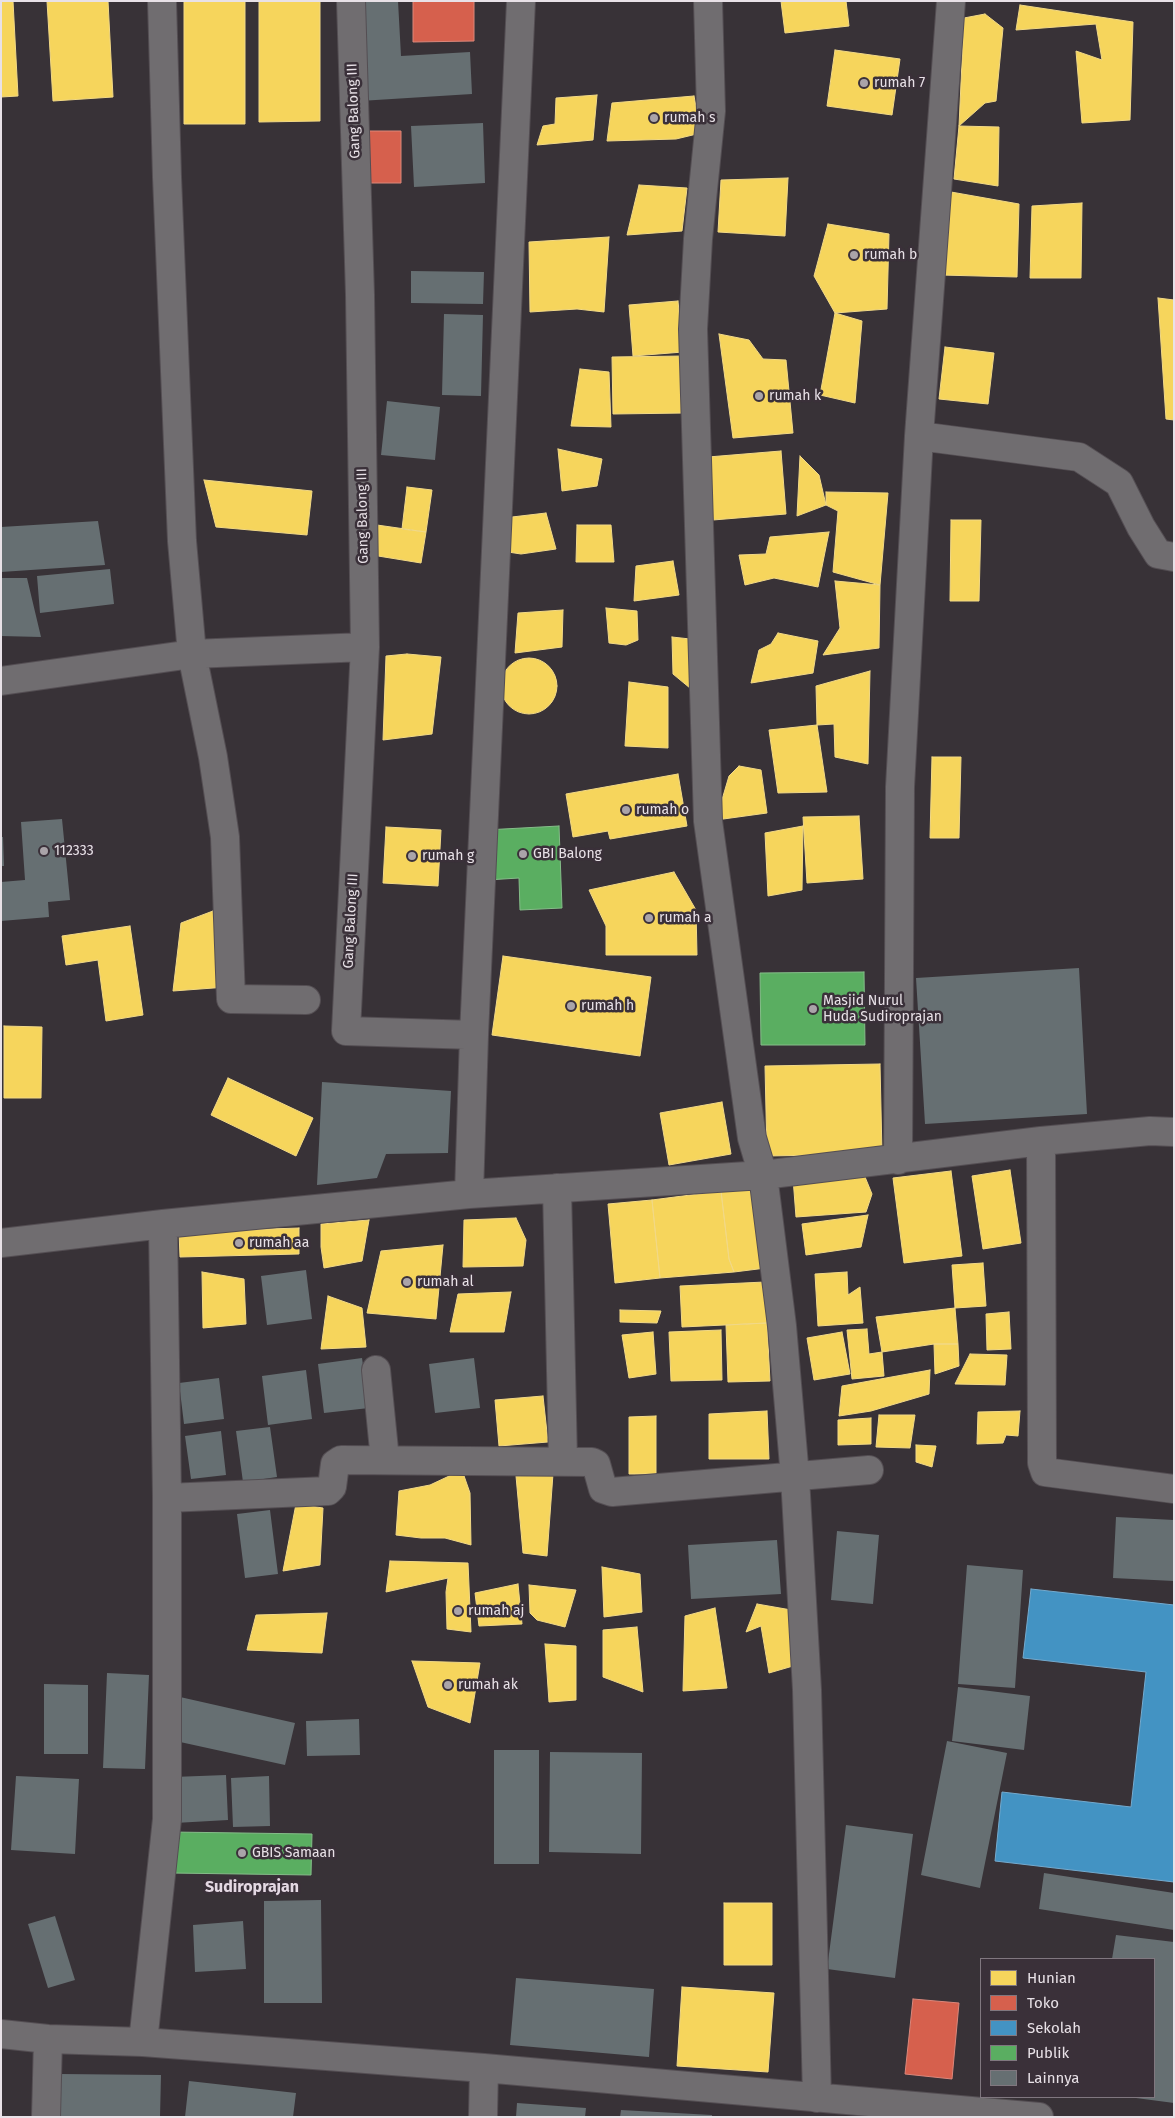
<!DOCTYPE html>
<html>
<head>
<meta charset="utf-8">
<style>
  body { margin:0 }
  #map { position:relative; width:1175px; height:2118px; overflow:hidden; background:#383237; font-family:"Fira Sans",sans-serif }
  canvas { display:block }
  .frame { position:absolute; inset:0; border:2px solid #e8e1e7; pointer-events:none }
  .legend { position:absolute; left:980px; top:1958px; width:175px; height:140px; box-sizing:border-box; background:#3a3039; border:1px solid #80777f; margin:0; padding:6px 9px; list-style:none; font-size:15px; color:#e8e1e7 }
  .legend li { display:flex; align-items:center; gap:10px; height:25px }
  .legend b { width:25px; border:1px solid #80777f }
</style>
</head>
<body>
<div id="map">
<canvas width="1175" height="2118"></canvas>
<div class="frame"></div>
<ul class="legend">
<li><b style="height:14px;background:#f6d55c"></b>Hunian</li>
<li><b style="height:14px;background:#d6604d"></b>Toko</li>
<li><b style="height:14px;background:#4393c3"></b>Sekolah</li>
<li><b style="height:14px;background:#5aae61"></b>Publik</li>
<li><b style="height:14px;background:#666f72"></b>Lainnya</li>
</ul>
</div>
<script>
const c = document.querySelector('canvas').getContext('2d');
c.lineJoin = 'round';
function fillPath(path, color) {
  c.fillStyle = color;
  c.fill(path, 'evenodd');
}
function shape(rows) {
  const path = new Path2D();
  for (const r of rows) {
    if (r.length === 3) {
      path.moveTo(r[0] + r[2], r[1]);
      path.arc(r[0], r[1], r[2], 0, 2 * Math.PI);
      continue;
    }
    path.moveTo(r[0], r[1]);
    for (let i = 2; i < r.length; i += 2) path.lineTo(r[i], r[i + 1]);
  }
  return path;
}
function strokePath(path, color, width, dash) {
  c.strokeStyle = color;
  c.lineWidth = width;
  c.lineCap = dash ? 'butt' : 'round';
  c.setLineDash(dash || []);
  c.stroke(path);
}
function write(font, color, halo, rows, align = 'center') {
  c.font = font + ' "Fira Sans",sans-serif';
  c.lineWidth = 5;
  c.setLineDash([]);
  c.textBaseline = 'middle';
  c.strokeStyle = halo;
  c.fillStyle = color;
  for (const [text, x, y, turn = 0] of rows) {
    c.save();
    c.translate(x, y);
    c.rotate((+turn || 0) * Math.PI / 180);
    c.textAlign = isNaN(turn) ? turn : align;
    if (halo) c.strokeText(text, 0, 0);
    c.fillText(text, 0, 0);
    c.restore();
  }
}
const homes = shape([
  [1,1,13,1,18,96,1,97,1,1],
  [47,1,108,1,113,97,53,101,47,1],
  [184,1,245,1,245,124,184,124,184,1],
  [259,1,320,1,320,121,259,122,259,1],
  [781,1,846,1,849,26,785,33,781,1],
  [1020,5,1133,22,1130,120,1082,123,1076,51,1102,60,1096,24,1016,30,1020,5],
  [985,14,1003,28,996,101,985,103,959,126,964,18,985,14],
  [835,50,900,59,892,115,827,106,835,50],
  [597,95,593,140,537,145,543,126,555,124,556,98,597,95],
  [694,96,701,133,676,139,607,141,612,103,694,96],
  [959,126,999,127,998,186,954,179,959,126],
  [788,178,785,236,718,232,721,180,788,178],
  [639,185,687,188,682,231,627,235,639,185],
  [951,192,1019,204,1017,277,941,275,951,192],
  [1082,203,1081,278,1030,278,1032,206,1082,203],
  [828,224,889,234,887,309,835,313,814,276,828,224],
  [609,237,604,312,577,309,530,312,529,242,609,237],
  [1158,298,1174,300,1174,420,1166,419,1158,298],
  [678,301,683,352,633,356,629,305,678,301],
  [835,313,862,321,855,403,820,395,835,313],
  [719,334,749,340,763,359,786,360,793,433,733,438,719,334],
  [945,347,994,353,988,404,939,399,945,347],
  [684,356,685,413,613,414,612,357,684,356],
  [580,369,609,372,611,427,571,426,580,369],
  [558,449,602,459,597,486,562,491,558,449],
  [781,451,786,514,713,520,708,457,781,451],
  [800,456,819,475,826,505,797,516,800,456],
  [204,480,312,491,307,535,216,527,204,480],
  [407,487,432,490,426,532,402,529,407,487],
  [826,492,888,493,880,585,833,572,838,511,826,505,826,492],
  [546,513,556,549,521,554,508,552,512,517,546,513],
  [951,520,981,520,979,601,950,601,951,520],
  [377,525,426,532,421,563,372,555,377,525],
  [577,525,611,525,614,562,576,562,577,525],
  [829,532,818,587,774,578,745,585,739,555,766,554,770,537,829,532],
  [673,561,679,595,634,601,636,566,673,561],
  [835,581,880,585,879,648,823,655,840,628,835,581],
  [606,608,637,611,638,640,626,645,609,643,606,608],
  [563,610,562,647,515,653,518,613,563,610],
  [778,633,818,641,813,673,751,683,759,650,771,644,778,633],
  [672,637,690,639,696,693,673,674,672,637],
  [407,654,441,657,432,734,383,740,386,656,407,654],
  [529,686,28],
  [870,671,868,764,835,757,834,724,817,725,816,686,870,671],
  [629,682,668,687,668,748,625,746,629,682],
  [817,725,827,792,778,793,769,730,817,725],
  [932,757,961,757,959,838,930,838,932,757],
  [739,766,761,770,767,813,716,820,729,776,739,766],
  [678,774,687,826,610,839,608,831,573,837,566,794,678,774],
  [859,816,863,879,807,883,803,817,859,816],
  [803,826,802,890,768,896,765,833,803,826],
  [386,827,441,830,438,886,383,883,386,827],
  [674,872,696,910,697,955,606,955,606,926,589,890,674,872],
  [213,911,227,987,173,991,181,923,213,911],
  [130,926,143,1015,106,1021,98,960,66,965,62,936,130,926],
  [503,956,651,977,640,1056,492,1035,503,956],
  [4,1026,42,1027,41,1098,4,1098,4,1026],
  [880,1064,882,1154,767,1156,765,1066,880,1064],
  [228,1078,313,1118,296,1156,211,1115,228,1078],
  [722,1102,731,1154,669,1165,660,1113,722,1102],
  [1010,1170,1021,1243,983,1249,972,1176,1010,1170],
  [951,1171,962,1256,904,1263,893,1178,951,1171],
  [863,1172,872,1194,866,1212,796,1217,793,1178,863,1172],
  [756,1187,766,1268,734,1272,729,1259,721,1191,756,1187],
  [721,1191,729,1259,734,1272,660,1278,652,1200,721,1191],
  [652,1200,660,1278,615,1283,608,1204,652,1200],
  [868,1215,861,1247,806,1255,802,1224,868,1215],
  [516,1218,526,1240,523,1266,463,1267,464,1220,516,1218],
  [369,1220,362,1261,324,1268,321,1247,321,1224,369,1220],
  [299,1228,299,1254,180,1257,179,1232,299,1228],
  [443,1245,436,1319,367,1313,381,1251,443,1245],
  [983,1263,986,1306,955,1308,952,1265,983,1263],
  [202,1272,244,1279,246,1324,203,1328,202,1272],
  [847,1272,848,1295,860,1287,863,1323,818,1326,815,1274,847,1272],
  [765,1282,767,1323,682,1327,680,1286,765,1282],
  [511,1292,504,1332,450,1332,458,1294,511,1292],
  [328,1296,362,1308,366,1347,321,1349,328,1296],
  [955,1308,958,1344,934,1344,882,1352,876,1317,955,1308],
  [620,1310,661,1311,657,1323,620,1322,620,1310],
  [1009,1312,1011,1349,987,1350,986,1314,1009,1312],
  [767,1323,770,1381,728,1382,726,1325,767,1323],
  [867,1329,869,1354,882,1352,884,1376,852,1379,847,1330,867,1329],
  [721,1330,722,1380,671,1381,669,1332,721,1330],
  [653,1332,656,1374,629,1378,622,1335,653,1332],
  [842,1332,850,1374,814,1380,807,1338,842,1332],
  [934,1344,958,1344,959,1366,935,1374,934,1344],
  [970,1354,1007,1355,1005,1385,955,1384,970,1354],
  [930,1370,929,1394,871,1411,839,1416,842,1386,930,1370],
  [543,1396,548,1442,499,1446,495,1400,543,1396],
  [767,1411,769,1459,709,1459,709,1414,767,1411],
  [1020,1411,1018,1436,1006,1435,1003,1443,977,1444,978,1412,1020,1411],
  [879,1415,915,1415,910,1448,876,1447,879,1415],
  [656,1416,656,1474,629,1474,629,1417,656,1416],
  [871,1418,871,1444,838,1445,838,1420,871,1418],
  [916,1445,936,1446,932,1467,916,1462,916,1445],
  [462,1470,470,1493,471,1545,445,1538,421,1538,396,1535,399,1491,430,1485,462,1470],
  [553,1474,547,1556,523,1553,516,1476,553,1474],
  [296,1504,323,1508,320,1565,283,1571,296,1504],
  [390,1561,468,1563,471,1632,447,1629,446,1592,448,1578,386,1592,390,1561],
  [602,1567,640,1574,642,1612,604,1617,602,1567],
  [518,1584,522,1624,479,1626,475,1593,518,1584],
  [529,1585,576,1590,565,1627,537,1620,530,1613,529,1585],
  [757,1604,797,1611,789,1628,793,1666,769,1673,761,1626,746,1632,757,1604],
  [715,1608,727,1688,683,1691,685,1616,715,1608],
  [327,1613,322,1653,247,1650,256,1615,327,1613],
  [637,1627,643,1692,603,1677,603,1630,637,1627],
  [545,1644,576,1646,576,1700,549,1702,545,1644],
  [412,1661,480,1663,470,1723,428,1707,412,1661],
  [724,1903,772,1903,772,1965,724,1965,724,1903],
  [682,1987,774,1993,768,2072,677,2066,682,1987]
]);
fillPath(homes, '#f6d55c');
strokePath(homes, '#f2d986', 1);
const shops = shape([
  [413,1,474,1,474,41,413,42,413,1],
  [359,131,401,131,401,183,359,183,359,131],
  [913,1999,959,2003,952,2079,905,2074,913,1999]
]);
fillPath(shops, '#d6604d');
strokePath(shops, '#db877b', 1);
const schools = shape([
  [1031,1589,1174,1605,1174,1882,995,1861,1002,1792,1131,1807,1146,1672,1023,1658,1031,1589]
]);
fillPath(schools, '#4393c3');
strokePath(schools, '#74aace', 1);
const public = shape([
  [559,826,562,908,520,910,519,878,487,880,485,830,559,826],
  [864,972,865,1045,761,1045,760,973,864,972],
  [171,1832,312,1834,311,1875,171,1873,171,1832]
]);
fillPath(public, '#5aae61');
strokePath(public, '#85bd89', 1);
fillPath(shape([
  [354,1,398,1,401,56,470,52,472,94,360,101],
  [483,123,485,183,414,187,411,126],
  [411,271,484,272,483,304,411,303],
  [444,314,483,315,481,396,442,395],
  [387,401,440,407,435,460,381,455],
  [98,521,105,565,1,572,1,527],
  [110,569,114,604,40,613,37,576],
  [1,578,27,578,41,637,1,636],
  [62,819,70,900,48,902,49,917,1,921,1,882,25,880,21,822],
  [1,837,3,837,4,866,1,866],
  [1079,968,1087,1114,925,1124,916,978],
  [322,1082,451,1091,448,1153,386,1154,377,1178,317,1185],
  [306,1270,312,1319,267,1325,261,1276],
  [362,1358,369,1408,324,1413,318,1364],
  [474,1358,480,1408,435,1413,429,1364],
  [306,1370,312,1419,268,1425,262,1376],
  [219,1378,224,1419,184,1424,179,1383],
  [270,1427,277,1477,243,1482,236,1431],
  [221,1431,226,1475,191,1479,185,1436],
  [270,1510,278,1574,245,1578,237,1514],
  [1116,1517,1174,1520,1174,1581,1113,1578],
  [837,1531,879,1535,873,1604,831,1600],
  [777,1540,781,1594,691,1599,688,1545],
  [967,1565,1023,1570,1015,1688,958,1684],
  [107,1673,149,1675,145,1769,103,1768],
  [44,1684,88,1685,88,1754,44,1754],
  [958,1687,1030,1696,1024,1750,952,1741],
  [180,1697,295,1723,285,1765,171,1740],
  [359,1719,360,1755,307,1756,306,1721],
  [947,1741,1007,1753,980,1888,921,1875],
  [494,1750,539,1750,539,1864,494,1864],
  [550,1752,642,1753,641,1854,549,1852],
  [226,1775,228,1820,175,1823,173,1777],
  [16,1776,79,1779,75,1854,11,1850],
  [269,1776,270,1826,233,1827,231,1778],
  [846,1825,913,1834,895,1978,827,1969],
  [1044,1873,1174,1893,1174,1930,1039,1909],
  [321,1900,322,2003,264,2003,264,1901],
  [55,1916,75,1980,48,1988,28,1924],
  [243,1921,246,1969,195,1972,193,1925],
  [1116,1935,1174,1942,1174,2103,1136,2098,1154,2097,1154,1959,1112,1959],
  [516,1978,654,1989,649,2057,510,2045],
  [61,2074,161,2075,160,2117,61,2117],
  [189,2081,296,2093,293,2117,185,2117],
  [517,2103,586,2108,585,2117,516,2117],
  [621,2110,712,2115,712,2117,620,2117]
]), '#666f72');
const minor = shape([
  [162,1,167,177,182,541,192,654,213,757,225,837,231,999,306,1000],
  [351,1,360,295,365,647,346,1031,474,1035],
  [708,1,711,111,698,239,693,329,708,821,752,1138,763,1175,782,1326,795,1477,807,1690,817,2098],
  [919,436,1079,457,1119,483,1141,527,1158,554,1174,557],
  [1,681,192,654,365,647],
  [1041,1141,1042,1463,1045,1472,1174,1489],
  [898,1160,900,787,919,436,951,1],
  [557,1188,563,1461],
  [469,1194,474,1035,521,1],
  [1,1243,163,1224,469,1194,763,1175,1041,1141,1150,1131,1174,1132],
  [376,1370,385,1460],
  [167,1498,328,1491,332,1487,335,1464,341,1460,592,1462,596,1464,603,1489,612,1492,869,1470],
  [1,2034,48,2039,143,2042,484,2068,1039,2117],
  [143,2042,167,1819,167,1498,163,1224],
  [46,2117,48,2039],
  [483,2117,484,2068]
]);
strokePath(minor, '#544e53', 30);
strokePath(minor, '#706d70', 28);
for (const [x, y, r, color] of [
  [864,83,5,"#aaa4a9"],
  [654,118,5,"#aaa4a9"],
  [854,255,5,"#aaa4a9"],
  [759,396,5,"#aaa4a9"],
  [626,810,5,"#aaa4a9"],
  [44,851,5,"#aaa4a9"],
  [523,854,5,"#aaa4a9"],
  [412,856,5,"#aaa4a9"],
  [649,918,5,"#aaa4a9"],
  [571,1006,5,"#aaa4a9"],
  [813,1009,5,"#aaa4a9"],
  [239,1243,5,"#aaa4a9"],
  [407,1282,5,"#aaa4a9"],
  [458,1611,5,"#aaa4a9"],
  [448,1685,5,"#aaa4a9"],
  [242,1853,5,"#aaa4a9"]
]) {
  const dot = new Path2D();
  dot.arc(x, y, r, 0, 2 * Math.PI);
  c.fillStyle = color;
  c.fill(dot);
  strokePath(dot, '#3a3039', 2);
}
write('14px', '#e8e1e7', '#3a3039', [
  ["rumah 7",874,83],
  ["rumah s",664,118],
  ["rumah b",864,255],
  ["rumah k",769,396],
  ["rumah o",636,810],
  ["112333",54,851],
  ["GBI Balong",533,854],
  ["rumah g",422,856],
  ["rumah a",659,918],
  ["Masjid Nurul",823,1001],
  ["Huda Sudiroprajan",823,1017],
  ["rumah h",581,1006],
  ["rumah aa",249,1243],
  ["rumah al",417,1282],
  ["rumah aj",468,1611],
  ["rumah ak",458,1685],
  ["GBIS Samaan",252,1853]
], 'left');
write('14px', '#e8e1e7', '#3a3039', [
  ["Gang Balong III",354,111,-92],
  ["Gang Balong III",363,516,-91],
  ["Gang Balong III",351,921,-87]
]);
write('bold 16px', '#e4d8e3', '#3a3039', [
  ["Sudiroprajan",252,1888]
]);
</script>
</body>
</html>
